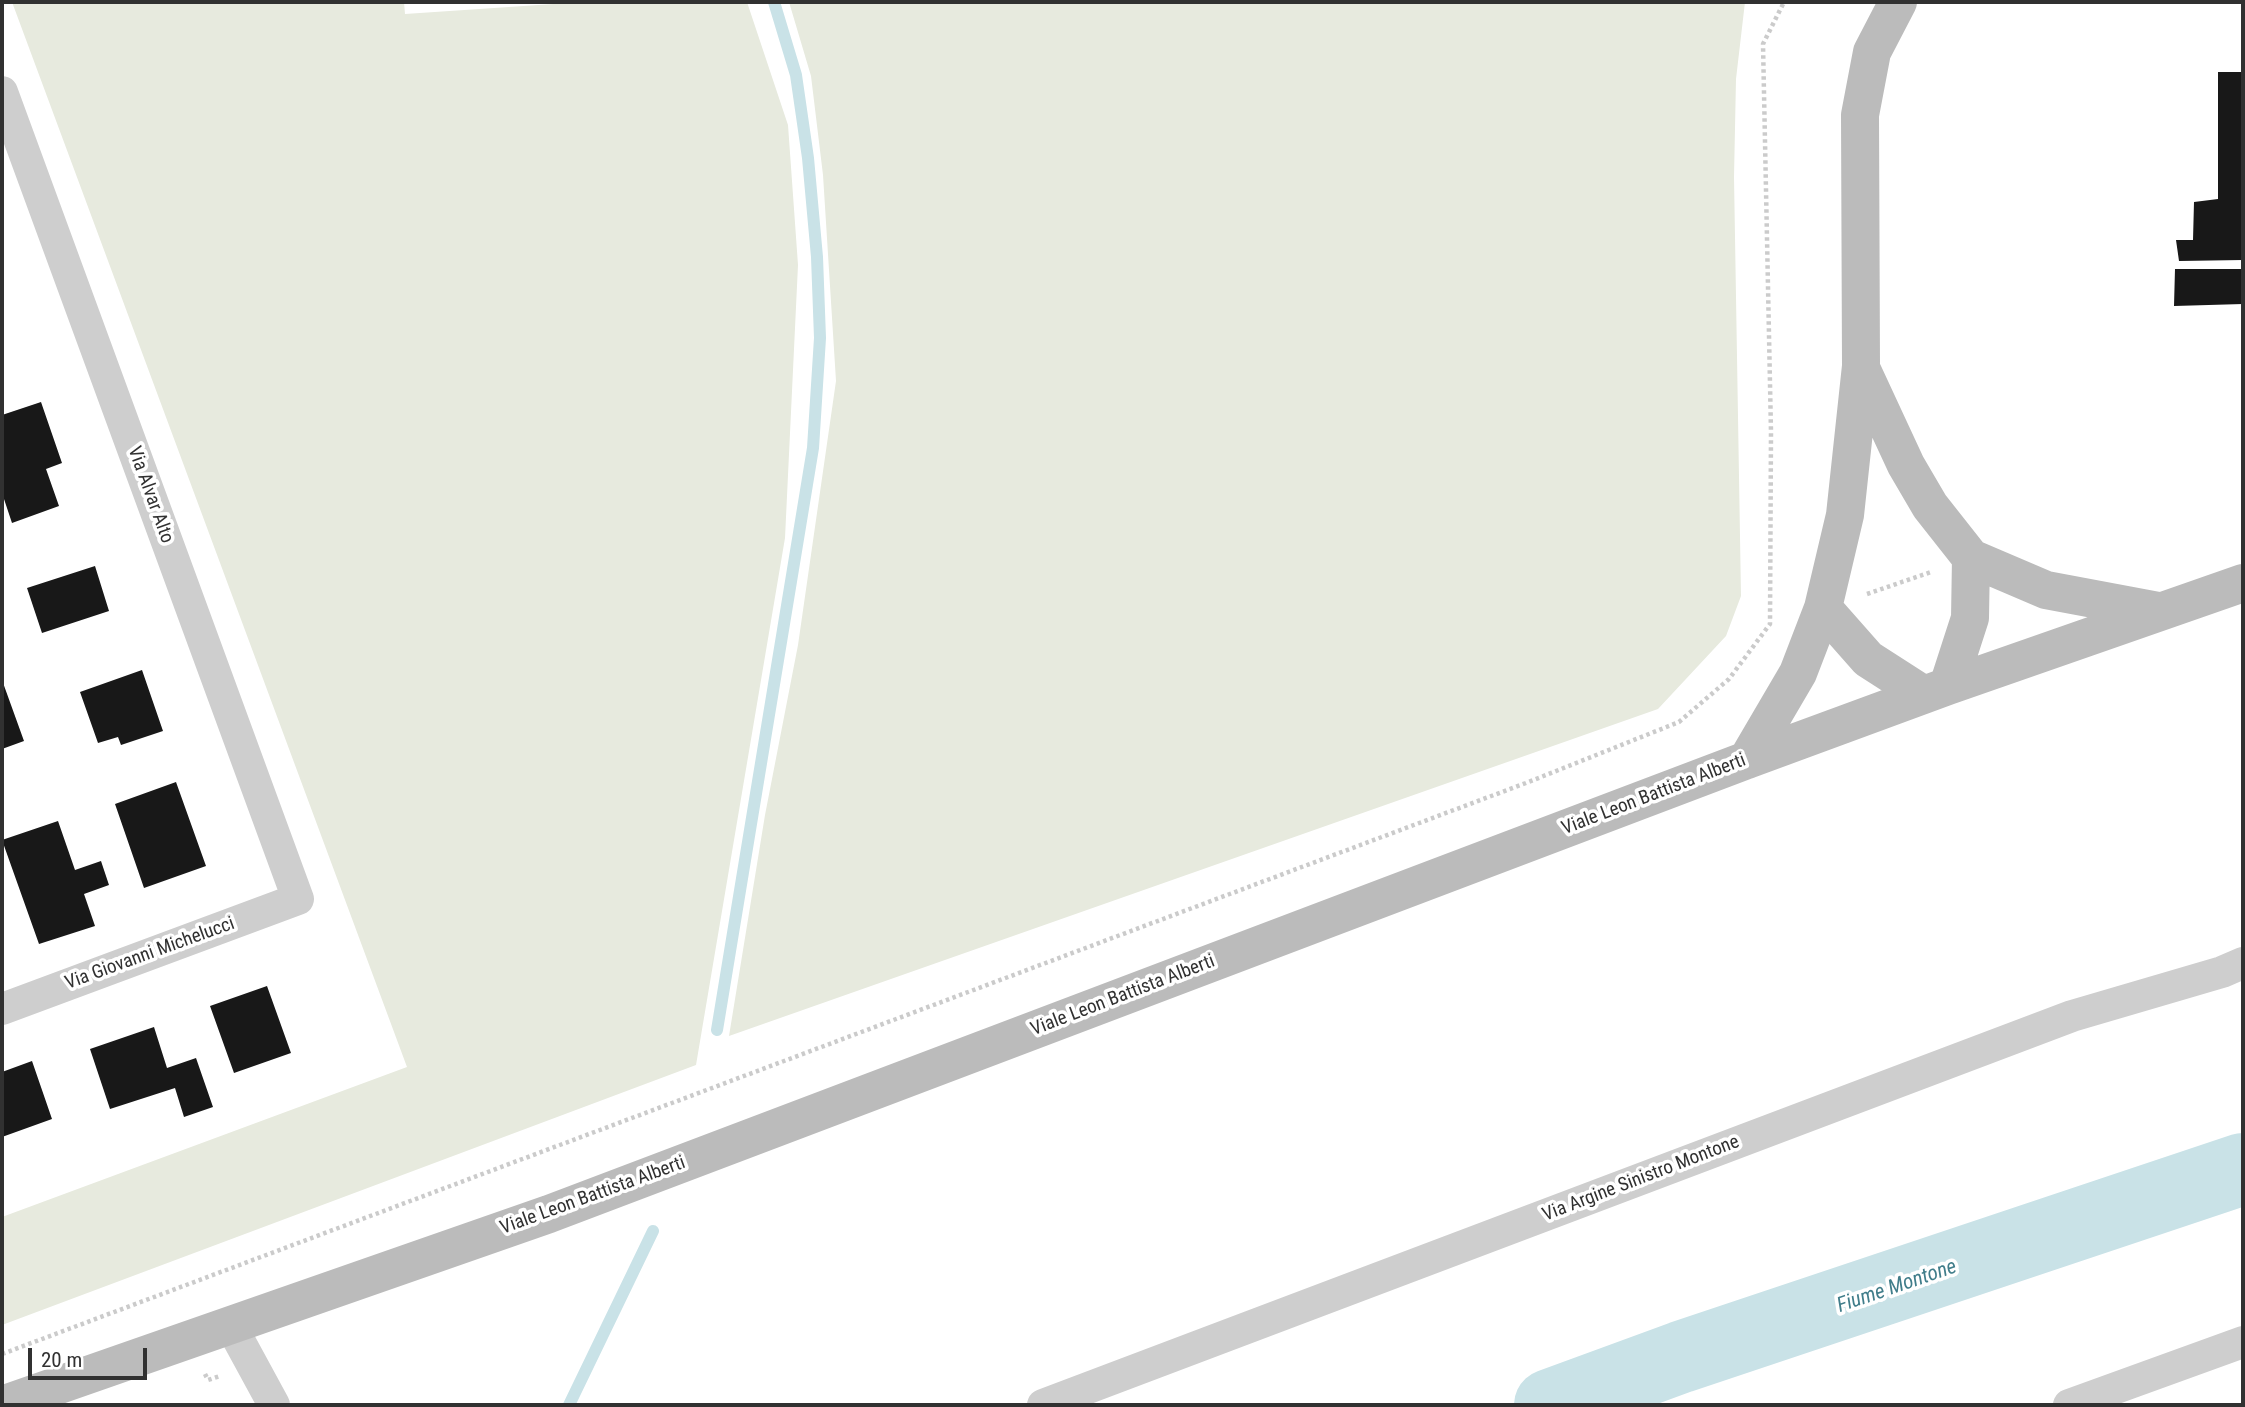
<!DOCTYPE html>
<html>
<head>
<meta charset="utf-8">
<style>
  body { margin:0 }
  #map { position:relative; width:2245px; height:1407px; overflow:hidden; background:#fff; font-family:"Roboto Condensed",sans-serif }
  canvas { display:block }
  .frame { position:absolute; inset:0; border:4px solid #313131; pointer-events:none }
  .scale { position:absolute; left:28px; top:1348px; width:119px; height:32px; box-sizing:border-box; border:4px solid #313131; border-top:0; padding-left:9px; font-size:21px; line-height:24px; white-space:nowrap; color:#313131; -webkit-text-stroke:5px #fff; paint-order:stroke }
</style>
</head>
<body>
<div id="map">
<canvas width="2245" height="1407"></canvas>
<div class="frame"></div>
<div class="scale">20 m</div>
</div>
<script>
const c = document.querySelector('canvas').getContext('2d');
c.lineJoin = 'round';
function fillPath(path, color) {
  c.fillStyle = color;
  c.fill(path, 'evenodd');
}
function shape(rows) {
  const path = new Path2D();
  for (const r of rows) {
    path.moveTo(r[0], r[1]);
    for (let i = 2; i < r.length; i += 2) path.lineTo(r[i], r[i + 1]);
  }
  return path;
}
function strokePath(path, color, width, dash) {
  c.strokeStyle = color;
  c.lineWidth = width;
  c.lineCap = dash ? 'butt' : 'round';
  c.setLineDash(dash || []);
  c.stroke(path);
}
function write(font, color, halo, rows, align = 'center') {
  c.font = font + ' "Roboto Condensed",sans-serif';
  c.lineWidth = 7;
  c.setLineDash([]);
  c.textBaseline = 'middle';
  c.strokeStyle = halo;
  c.fillStyle = color;
  for (const [text, x, y, turn = 0] of rows) {
    c.save();
    c.translate(x, y);
    c.rotate((+turn || 0) * Math.PI / 180);
    c.textAlign = isNaN(turn) ? turn : align;
    if (halo) c.strokeText(text, 0, 0);
    c.fillText(text, 0, 0);
    c.restore();
  }
}
fillPath(shape([
  [12,2,404,2,405,14,583,2,747,2,788,125,798,265,785,538,696,1065,2,1325,2,1217,407,1067],
  [789,2,1745,2,1736,79,1734,177,1741,596,1726,636,1658,709,729,1036,765,815,798,645,836,381,823,175,811,76]
]), '#e7eade');
strokePath(shape([
  [717,1030,813,448,820,338,817,257,808,158,796,75,774,2],
  [569,1405,653,1231]
]), '#c9e2e7', 12);
strokePath(shape([
  [1550,1405,1681,1357,2243,1169]
]), '#c9e2e7', 72);
fillPath(shape([
  [2218,72,2243,72,2243,260,2179,261,2176,240,2193,240,2194,202,2218,199],
  [2175,269,2243,269,2243,304,2174,306],
  [41,402,62,463,46,469,59,506,12,523,2,493,2,415],
  [95,566,109,611,42,633,27,588],
  [142,670,163,731,121,745,118,737,98,743,80,692],
  [2,680,24,741,2,749],
  [176,782,206,866,144,888,115,804],
  [58,821,75,870,101,861,109,885,84,894,95,926,39,944,2,840],
  [267,986,291,1053,234,1073,210,1006],
  [154,1027,167,1068,196,1058,213,1107,184,1117,175,1088,110,1109,90,1049],
  [32,1061,52,1119,2,1137,2,1072]
]), '#181818');
strokePath(shape([
  [1867,594,1931,572],
  [2,1354,1526,783,1679,722,1729,679,1770,624,1771,432,1763,44,1784,2],
  [205,1374,208,1380,220,1376]
]), '#cbcbcb', 4.5, [3.5, 3.5]);
strokePath(shape([
  [2,92,298,899,2,1009],
  [230,1324,274,1405],
  [1043,1405,2072,1016,2222,972,2243,963],
  [2069,1405,2243,1342]
]), '#cecece', 32);
strokePath(shape([
  [1861,368,1906,465,1930,506,1971,558,2046,590,2158,611],
  [1823,608,1868,659,1924,695],
  [1948,686,1970,618,1971,558],
  [1747,760,1798,673,1823,608,1845,515,1861,366,1860,115,1872,52,1898,2],
  [2,1405,549,1214,1747,760,1948,686,2243,583]
]), '#bbb', 38);
write('19px', '#313131', '#fff', [
  ["Via Alvar Alto",150,495,70],
  ["Viale Leon Battista Alberti",1654,795,-21],
  ["Via Giovanni Michelucci",150,954,-20],
  ["Viale Leon Battista Alberti",1123,996,-21],
  ["Via Argine Sinistro Montone",1641,1179,-21],
  ["Viale Leon Battista Alberti",593,1196,-20]
]);
write('italic 21px', '#407d8a', '#fff', [
  ["Fiume Montone",1897,1287,-19]
]);
</script>
</body>
</html>
